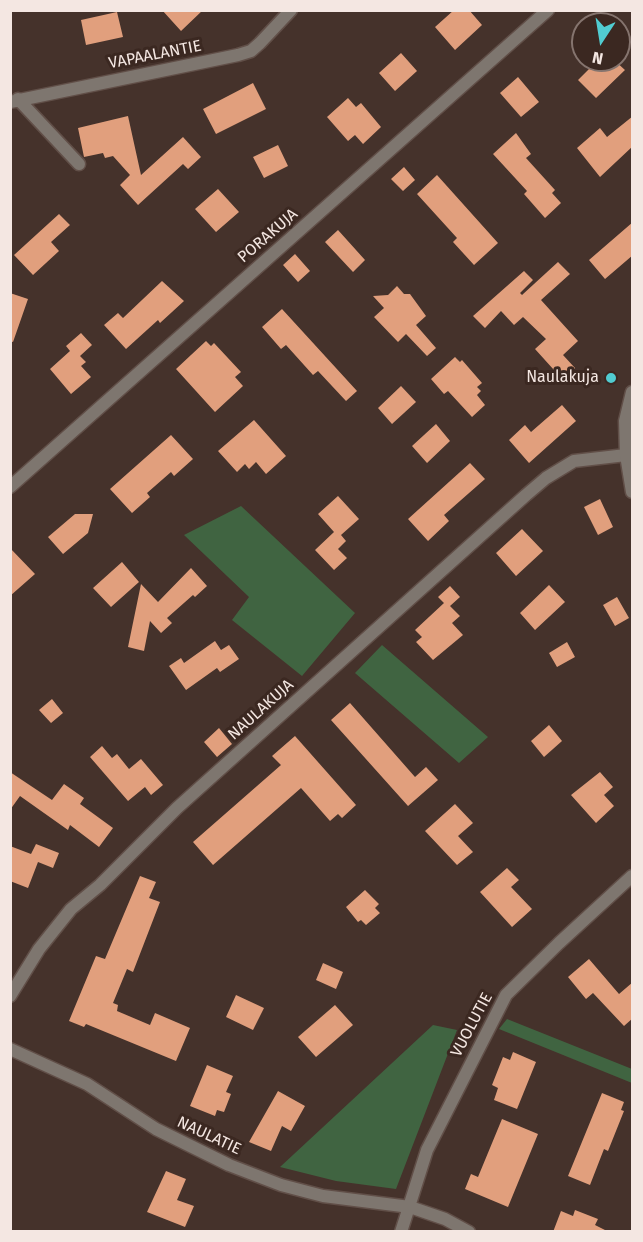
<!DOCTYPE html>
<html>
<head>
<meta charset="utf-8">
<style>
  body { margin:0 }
  #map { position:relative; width:643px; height:1242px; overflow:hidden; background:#45322b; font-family:"Fira Sans",sans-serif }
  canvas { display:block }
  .frame { position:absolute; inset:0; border:12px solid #f4e7e2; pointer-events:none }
  .north { position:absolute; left:571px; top:12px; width:60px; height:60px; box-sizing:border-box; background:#3b2821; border:2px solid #85746e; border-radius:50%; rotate:192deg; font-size:16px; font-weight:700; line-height:24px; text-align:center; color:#f4e7e2 }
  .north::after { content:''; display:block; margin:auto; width:21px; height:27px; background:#51ccd1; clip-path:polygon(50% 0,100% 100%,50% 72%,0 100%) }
</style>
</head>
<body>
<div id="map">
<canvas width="643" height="1242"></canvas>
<div class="frame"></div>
<div class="north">N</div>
</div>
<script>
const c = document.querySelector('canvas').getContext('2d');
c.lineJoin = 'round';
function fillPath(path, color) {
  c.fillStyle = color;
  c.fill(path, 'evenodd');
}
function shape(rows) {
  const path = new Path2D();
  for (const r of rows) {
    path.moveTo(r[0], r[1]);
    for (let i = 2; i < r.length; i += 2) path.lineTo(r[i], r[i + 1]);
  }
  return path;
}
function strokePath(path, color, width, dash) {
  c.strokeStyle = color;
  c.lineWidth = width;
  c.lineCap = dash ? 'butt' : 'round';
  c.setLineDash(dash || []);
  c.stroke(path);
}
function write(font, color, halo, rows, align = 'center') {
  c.font = font + ' "Fira Sans",sans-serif';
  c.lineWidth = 6;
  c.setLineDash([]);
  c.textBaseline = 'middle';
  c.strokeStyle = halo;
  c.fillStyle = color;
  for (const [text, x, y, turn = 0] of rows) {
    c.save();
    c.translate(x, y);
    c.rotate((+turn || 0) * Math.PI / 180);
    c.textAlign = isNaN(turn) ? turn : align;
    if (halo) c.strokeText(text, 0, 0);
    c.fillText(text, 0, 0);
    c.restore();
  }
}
fillPath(shape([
  [241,506,355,613,302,676,232,620,249,597,184,535],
  [382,645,488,737,459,763,355,673],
  [507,1019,632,1069,632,1083,499,1029],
  [433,1025,457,1030,396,1189,336,1181,280,1167]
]), '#406441');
fillPath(shape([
  [162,10,203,10,181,31],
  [454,10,469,10,482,25,455,50,435,27],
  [117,12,123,37,86,45,81,20],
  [401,53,417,71,395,91,379,73],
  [581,60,614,60,625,70,596,98,578,80,589,69],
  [518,77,539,102,521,117,500,93],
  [253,83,266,109,216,134,203,109],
  [348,98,356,107,361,103,381,127,363,144,355,135,348,141,327,117],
  [128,116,141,175,183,137,201,157,188,169,183,164,138,205,120,185,130,175,113,156,105,158,103,153,84,157,78,128],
  [633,116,633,146,600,177,577,148,600,128,607,137],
  [516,133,531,154,526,158,555,190,552,193,561,203,545,218,524,194,527,191,493,154],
  [278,145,288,166,264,178,253,157],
  [404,167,415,180,403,191,391,179],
  [437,175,498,243,474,265,453,242,457,238,417,194],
  [218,189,239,212,216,232,195,209],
  [59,214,70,225,51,242,59,251,33,275,14,255],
  [633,222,633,255,605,279,589,260],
  [338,230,365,260,353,272,325,242],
  [295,254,310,271,298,282,283,265],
  [558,262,570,274,541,300,578,341,563,355,575,368,563,380,535,349,546,339,523,317,514,325,501,311,485,328,473,316,524,271,533,280,520,293,522,295],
  [162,281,184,301,160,323,158,320,126,349,104,325,118,313,123,318],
  [397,286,404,294,410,294,426,316,416,325,436,348,427,356,406,334,398,342,374,317,384,308,373,296,388,295],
  [10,293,28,299,13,342,10,341],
  [282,309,357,391,346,401,318,371,313,375,286,345,281,349,262,327],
  [81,333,92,345,80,356,86,362,81,366,91,377,71,394,50,369,70,351,66,346],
  [206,341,211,346,214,343,241,372,235,377,243,386,215,412,176,369],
  [455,357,460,362,462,360,482,383,477,387,481,391,477,395,485,405,472,417,448,391,444,394,431,379],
  [401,386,416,402,392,424,378,408],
  [562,405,576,421,529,463,509,440,525,425,531,432],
  [254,420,286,456,266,474,256,462,249,469,245,464,237,472,218,451],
  [436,424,450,441,427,463,412,446],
  [171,435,193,459,174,476,171,472,147,493,150,497,132,513,110,489],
  [470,463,485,479,444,515,449,521,428,541,408,519],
  [338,496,359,519,341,535,346,541,338,549,347,558,334,570,315,550,334,532,318,514],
  [600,499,613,527,598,535,584,507],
  [75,514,93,514,88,533,63,554,48,537],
  [522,529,543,551,516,576,496,553],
  [10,548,35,574,10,596],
  [122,562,139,582,111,607,93,588],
  [191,568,207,586,195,597,193,595,167,618,172,623,161,633,150,621,144,651,128,647,141,584,158,602],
  [549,585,565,602,535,630,520,613],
  [450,586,460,597,450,606,460,616,452,623,463,635,433,660,416,642,422,637,415,630,444,603,438,597],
  [617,597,629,618,615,626,603,605],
  [215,641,221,650,229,645,239,659,220,672,217,668,186,690,169,666,181,658,184,663],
  [567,642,575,657,557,667,549,653],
  [52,699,63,713,51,723,39,710],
  [350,703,415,777,426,767,438,780,408,806,331,720],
  [549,725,562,741,544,757,531,741],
  [219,728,232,744,217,757,204,742],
  [295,736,356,805,342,818,338,814,330,821,301,788,213,865,193,842,281,765,272,756],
  [102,746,112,758,117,754,129,769,141,759,163,785,151,795,145,787,128,801,90,757],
  [10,772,52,800,64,784,84,798,80,804,113,828,99,847,70,825,68,830,20,796,10,810],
  [600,772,613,787,604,795,614,806,596,823,571,795],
  [455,804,473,823,458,836,473,852,457,865,425,831],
  [36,844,59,853,53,868,38,862,28,888,10,881,10,846,31,854],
  [507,868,519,880,511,887,532,909,512,927,480,892],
  [140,876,156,882,149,898,160,902,133,972,127,969,113,1003,118,1005,117,1011,150,1025,155,1013,190,1028,176,1061,86,1024,84,1027,69,1021,96,956,105,959],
  [365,890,379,904,375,908,380,913,366,925,361,920,358,922,346,907],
  [589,959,619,994,633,982,633,1018,624,1026,593,993,586,999,568,977],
  [323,963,343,972,336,989,316,980],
  [236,995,264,1008,253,1030,226,1017],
  [335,1005,353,1025,316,1057,298,1037],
  [513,1052,536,1062,517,1109,494,1100,498,1088,492,1085,503,1057,510,1060],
  [207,1065,233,1076,226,1092,231,1094,224,1112,217,1110,215,1116,190,1106],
  [278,1091,305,1106,291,1131,282,1126,271,1151,249,1142],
  [602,1093,624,1102,621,1110,624,1111,608,1151,604,1149,590,1185,568,1176],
  [502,1119,538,1134,508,1207,465,1189,471,1174,478,1177],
  [166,1171,186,1179,177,1200,194,1206,185,1227,147,1212],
  [575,1210,598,1219,595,1225,609,1232,553,1232,561,1211,573,1216]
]), '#e19f7d');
const minor = shape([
  [18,99,79,164],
  [10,102,238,55,251,51,260,43,291,10],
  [10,487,548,10],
  [10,996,39,949,71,909,100,885,177,808,526,495,546,478,574,461,626,455],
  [10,1049,87,1084,156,1129,229,1165,281,1185,323,1196,410,1207,445,1219,469,1232],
  [401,1232,427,1150,506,995,559,943,632,876]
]);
const tertiary = shape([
  [632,392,625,421,626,455,632,492]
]);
strokePath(minor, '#614f48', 15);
strokePath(tertiary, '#614f48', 15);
strokePath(minor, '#7e766f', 12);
strokePath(tertiary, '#7e766f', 12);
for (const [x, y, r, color] of [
  [611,378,6,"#51ccd1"]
]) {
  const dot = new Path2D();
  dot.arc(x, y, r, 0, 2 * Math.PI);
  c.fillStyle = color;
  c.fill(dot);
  strokePath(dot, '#3b2821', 2);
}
write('16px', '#f4e7e2', '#3b2821', [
  ["VAPAALANTIE",155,55,-11],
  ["PORAKUJA",268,236,-41],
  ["NAULAKUJA",261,710,-42],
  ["VUOLUTIE",472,1025,-62],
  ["NAULATIE",209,1136,25]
]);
write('16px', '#f4e7e2', '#3b2821', [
  ["Naulakuja",599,378]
], 'right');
</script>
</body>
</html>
